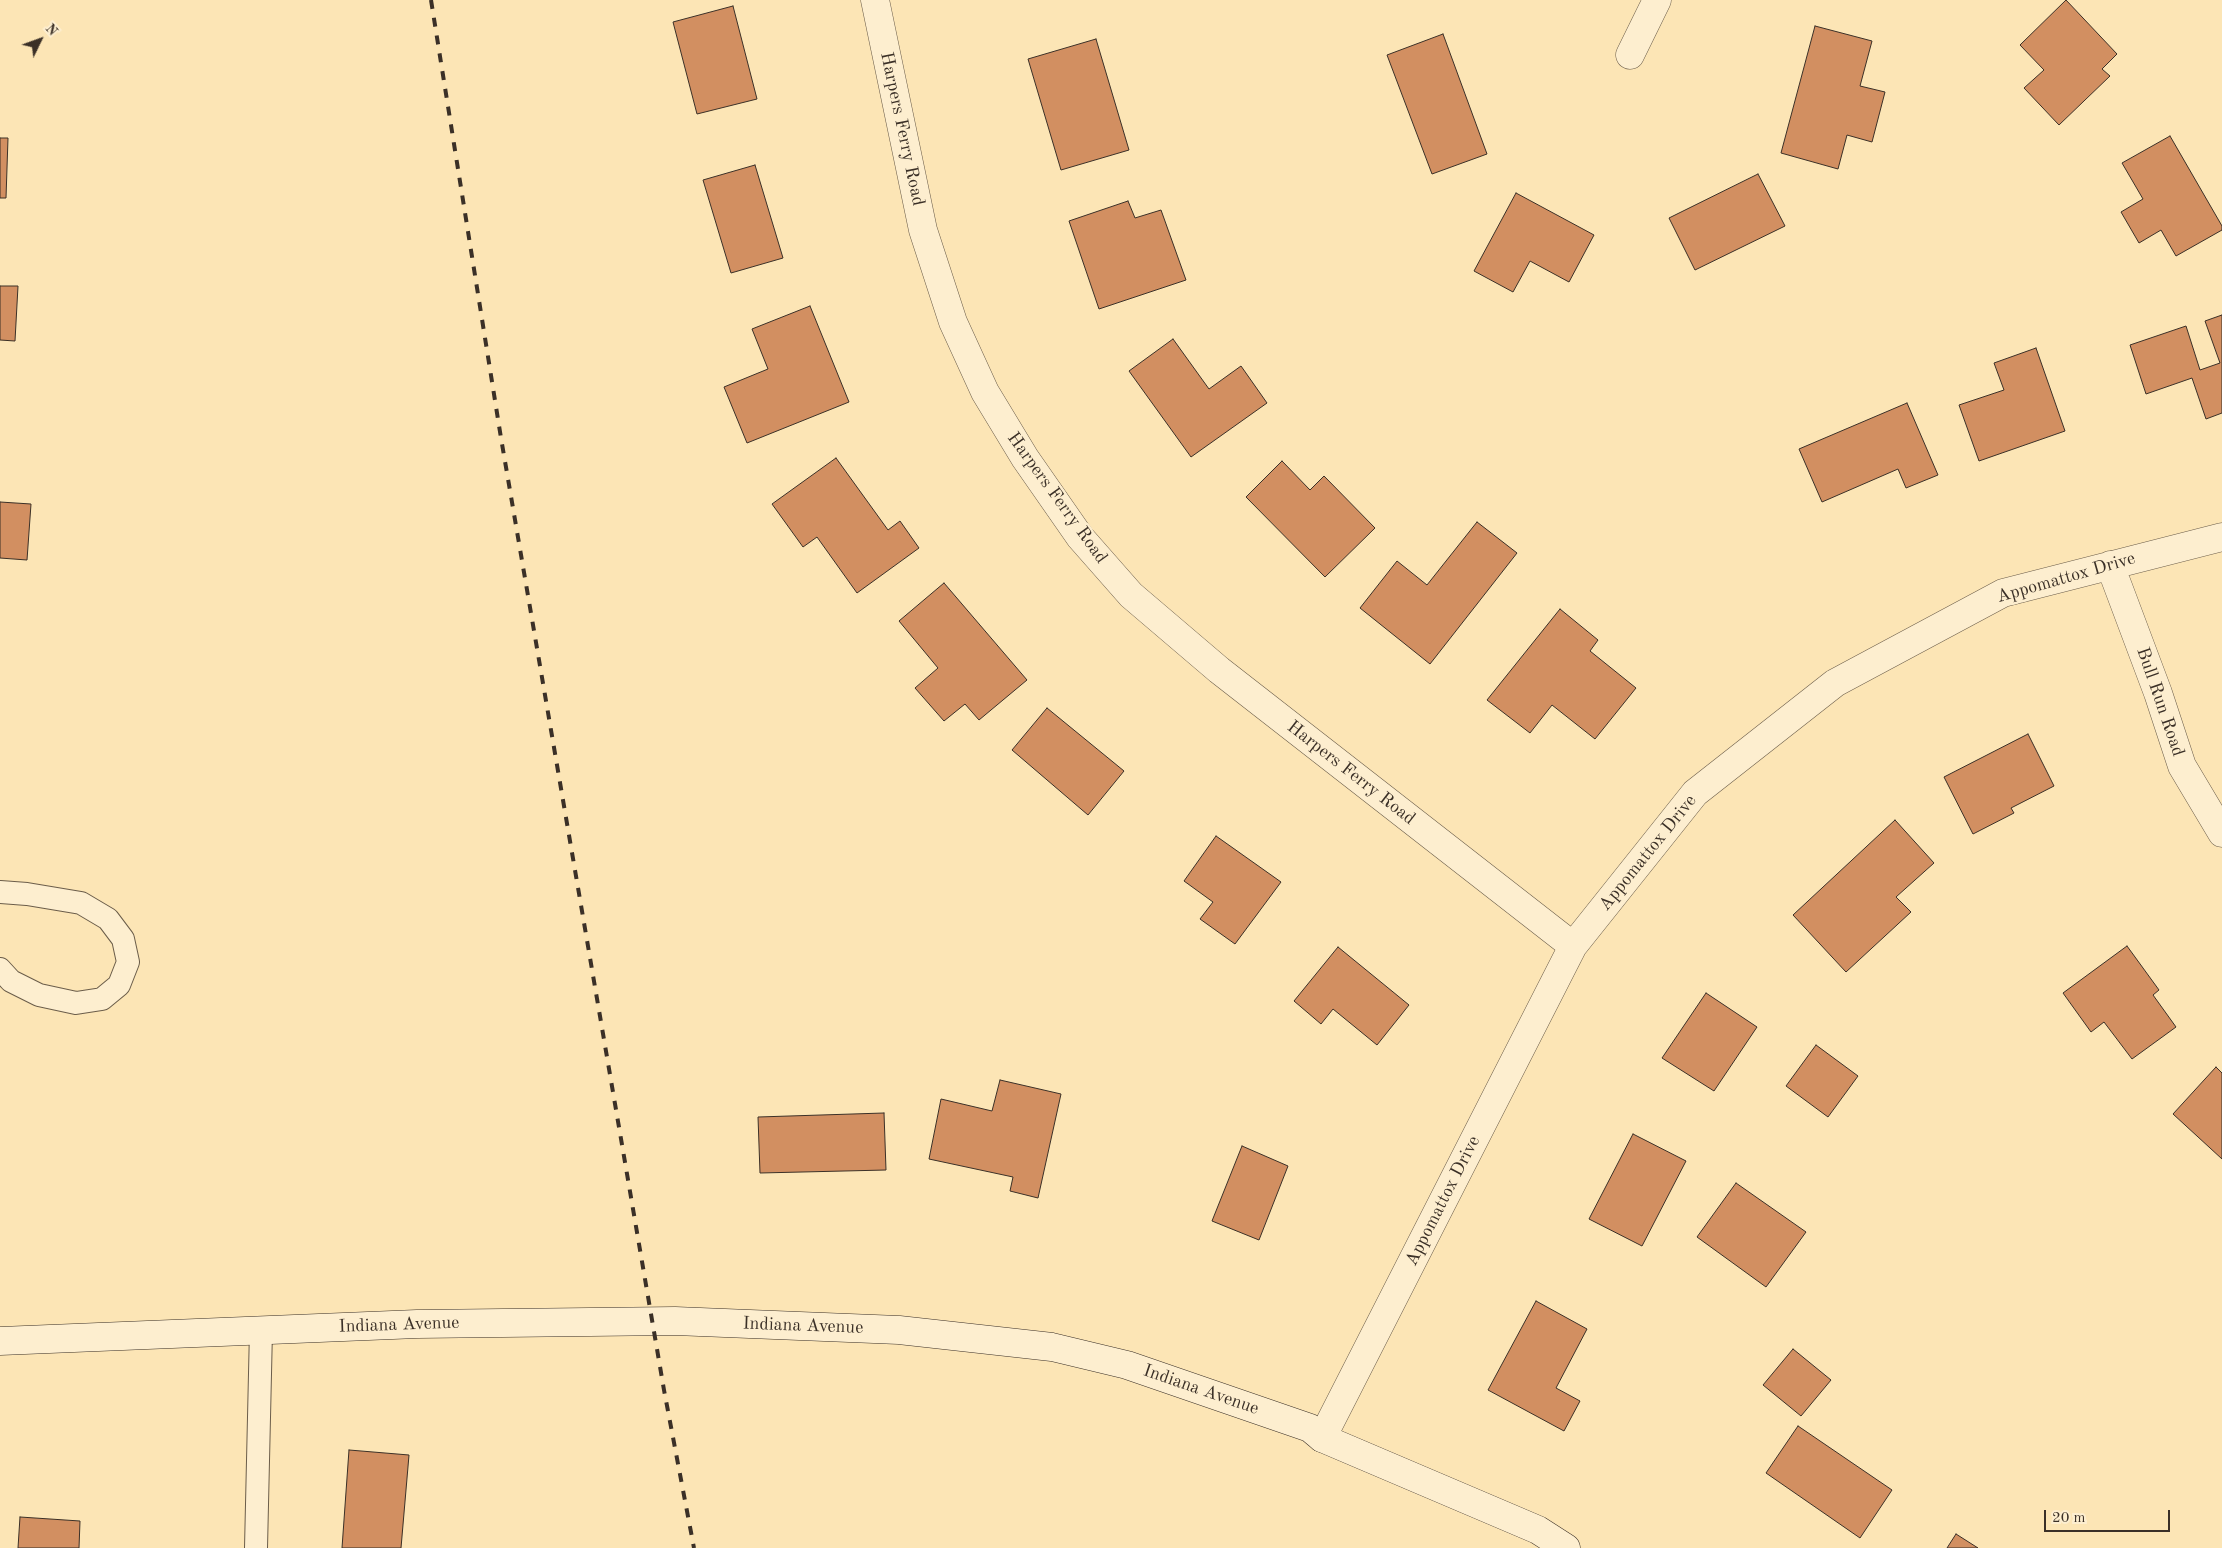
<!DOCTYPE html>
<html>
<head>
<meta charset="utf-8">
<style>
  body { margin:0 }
  #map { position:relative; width:2222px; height:1548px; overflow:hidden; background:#fce5b5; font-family:"Old Standard TT",serif }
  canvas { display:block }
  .north { position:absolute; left:15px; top:15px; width:50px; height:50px; -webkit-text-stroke:4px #fdeecf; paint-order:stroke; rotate:48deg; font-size:14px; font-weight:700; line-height:20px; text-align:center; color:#3b3027 }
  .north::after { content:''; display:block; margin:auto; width:18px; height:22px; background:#3b3027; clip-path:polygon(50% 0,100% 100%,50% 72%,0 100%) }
  .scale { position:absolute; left:2044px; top:1510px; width:126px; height:22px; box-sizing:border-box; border:2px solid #3b3027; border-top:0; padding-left:6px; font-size:15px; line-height:18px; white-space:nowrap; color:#3b3027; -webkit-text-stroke:4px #fdeecf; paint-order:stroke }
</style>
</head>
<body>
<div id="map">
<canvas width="2222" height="1548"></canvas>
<div class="north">N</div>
<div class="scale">20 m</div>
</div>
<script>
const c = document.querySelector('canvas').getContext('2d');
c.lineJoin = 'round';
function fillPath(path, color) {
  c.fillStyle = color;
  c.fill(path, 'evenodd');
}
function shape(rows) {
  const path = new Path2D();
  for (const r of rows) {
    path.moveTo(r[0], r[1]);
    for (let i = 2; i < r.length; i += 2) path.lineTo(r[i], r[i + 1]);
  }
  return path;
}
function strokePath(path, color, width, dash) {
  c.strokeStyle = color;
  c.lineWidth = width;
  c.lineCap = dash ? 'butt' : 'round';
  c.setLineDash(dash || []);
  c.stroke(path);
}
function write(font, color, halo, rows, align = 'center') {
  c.font = font + ' "Old Standard TT",serif';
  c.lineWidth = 4.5;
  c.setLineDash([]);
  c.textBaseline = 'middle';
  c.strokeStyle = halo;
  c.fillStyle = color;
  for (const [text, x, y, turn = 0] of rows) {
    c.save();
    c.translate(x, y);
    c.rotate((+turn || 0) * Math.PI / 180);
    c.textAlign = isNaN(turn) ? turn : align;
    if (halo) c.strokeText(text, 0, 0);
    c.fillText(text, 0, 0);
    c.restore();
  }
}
const building = shape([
  [2066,0,2117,54,2102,69,2110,76,2059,125,2024,88,2044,70,2020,45,2066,0],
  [733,6,757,99,697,114,673,22,733,6],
  [1815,26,1872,41,1860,86,1885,92,1872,142,1847,135,1838,169,1781,153,1815,26],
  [1443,34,1487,154,1432,174,1387,55,1443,34],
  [1096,39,1129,150,1061,170,1028,59,1096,39],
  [2170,136,2222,226,2222,230,2176,256,2161,230,2139,243,2121,212,2143,199,2122,163,2170,136],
  [0,138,8,138,6,198,0,198,0,138],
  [755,165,783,258,731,273,703,180,755,165],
  [1758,174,1785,226,1695,270,1669,218,1758,174],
  [1516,193,1594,235,1569,282,1530,261,1513,292,1474,271,1516,193],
  [1128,201,1135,218,1161,210,1186,280,1099,309,1069,221,1128,201],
  [0,286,18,286,15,341,0,340,0,286],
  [810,306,849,402,747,443,724,387,768,369,752,329,810,306],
  [2222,315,2222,413,2206,419,2192,378,2146,394,2130,345,2186,326,2200,370,2220,363,2205,321,2222,315],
  [1173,339,1209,389,1241,366,1267,403,1191,457,1129,371,1173,339],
  [2036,348,2065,431,1979,461,1959,405,2004,390,1994,363,2036,348],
  [1907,403,1938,475,1906,488,1898,469,1822,502,1799,449,1907,403],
  [836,458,888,530,900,521,919,548,857,593,817,537,803,547,772,504,836,458],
  [1282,461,1310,490,1324,476,1375,528,1325,577,1246,497,1282,461],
  [0,502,31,504,27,560,0,558,0,502],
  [1477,522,1517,553,1430,664,1360,608,1397,561,1427,585,1477,522],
  [944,583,1027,680,979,720,965,704,944,721,915,688,938,668,899,621,944,583],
  [1560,609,1598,640,1590,651,1636,688,1595,739,1552,705,1530,733,1487,700,1560,609],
  [1047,708,1124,771,1088,815,1012,750,1047,708],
  [2028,734,2054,786,2011,808,2014,813,1973,834,1944,777,2028,734],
  [1895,820,1934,863,1896,897,1911,912,1846,972,1793,915,1895,820],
  [1216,836,1281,882,1235,944,1200,919,1213,902,1184,881,1216,836],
  [2127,946,2159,990,2153,995,2176,1027,2132,1059,2104,1022,2091,1032,2063,993,2127,946],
  [1338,947,1409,1005,1377,1045,1333,1009,1321,1024,1294,1001,1338,947],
  [1706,993,1757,1027,1714,1091,1662,1058,1706,993],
  [1816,1045,1858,1076,1828,1117,1786,1086,1816,1045],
  [2216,1067,2222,1073,2222,1159,2173,1114,2216,1067],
  [1000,1080,1061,1094,1038,1198,1010,1191,1013,1177,929,1159,941,1099,992,1111,1000,1080],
  [884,1113,886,1170,760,1173,758,1117,884,1113],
  [1633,1134,1686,1161,1642,1246,1589,1219,1633,1134],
  [1242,1146,1288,1166,1259,1240,1212,1221,1242,1146],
  [1736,1183,1806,1232,1766,1287,1697,1237,1736,1183],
  [1536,1301,1587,1329,1556,1388,1580,1401,1564,1431,1488,1390,1536,1301],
  [1793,1349,1831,1380,1801,1416,1763,1385,1793,1349],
  [1798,1426,1892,1490,1860,1538,1766,1473,1798,1426],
  [349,1450,409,1455,401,1548,342,1548,349,1450],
  [20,1517,80,1521,79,1548,18,1548,20,1517],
  [1956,1534,1978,1548,1947,1548,1956,1534]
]);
fillPath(building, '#d28f61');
strokePath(building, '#3b3027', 1);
const lane = shape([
  [0,892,27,894,81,903,108,919,123,939,128,962,119,985,102,999,76,1003,39,995,11,981,0,969],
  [256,1548,261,1330]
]);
const street = shape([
  [875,0,923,230,953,322,985,392,1025,458,1080,537,1131,595,1219,670,1573,946],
  [1630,55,1657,0],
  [2110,565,2158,693,2182,766,2222,833],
  [1322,1438,1573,946,1695,793,1835,683,2003,593,2222,537]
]);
const secondary = shape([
  [0,1341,417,1324,675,1321,899,1330,1052,1347,1127,1365,1310,1428,1322,1438,1538,1530,1566,1548]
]);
strokePath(lane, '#6b5d4a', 24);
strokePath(street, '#6b5d4a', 29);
strokePath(secondary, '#3b3027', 29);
strokePath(lane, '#fdeecf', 22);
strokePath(street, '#fdeecf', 28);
strokePath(secondary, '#fdeecf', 28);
strokePath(shape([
  [431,0,501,438,664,1390,694,1548]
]), '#3b3027', 4, [9, 9]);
write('18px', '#3b3027', '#fdeecf', [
  ["Harpers Ferry Road",902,129,78],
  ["Harpers Ferry Road",1057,498,54],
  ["Appomattox Drive",2066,578,-16],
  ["Bull Run Road",2160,702,71],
  ["Harpers Ferry Road",1351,773,38],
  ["Appomattox Drive",1648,853,-51],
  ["Appomattox Drive",1443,1201,-63],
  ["Indiana Avenue",399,1325,-2],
  ["Indiana Avenue",803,1326,2],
  ["Indiana Avenue",1201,1390,19]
]);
</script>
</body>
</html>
